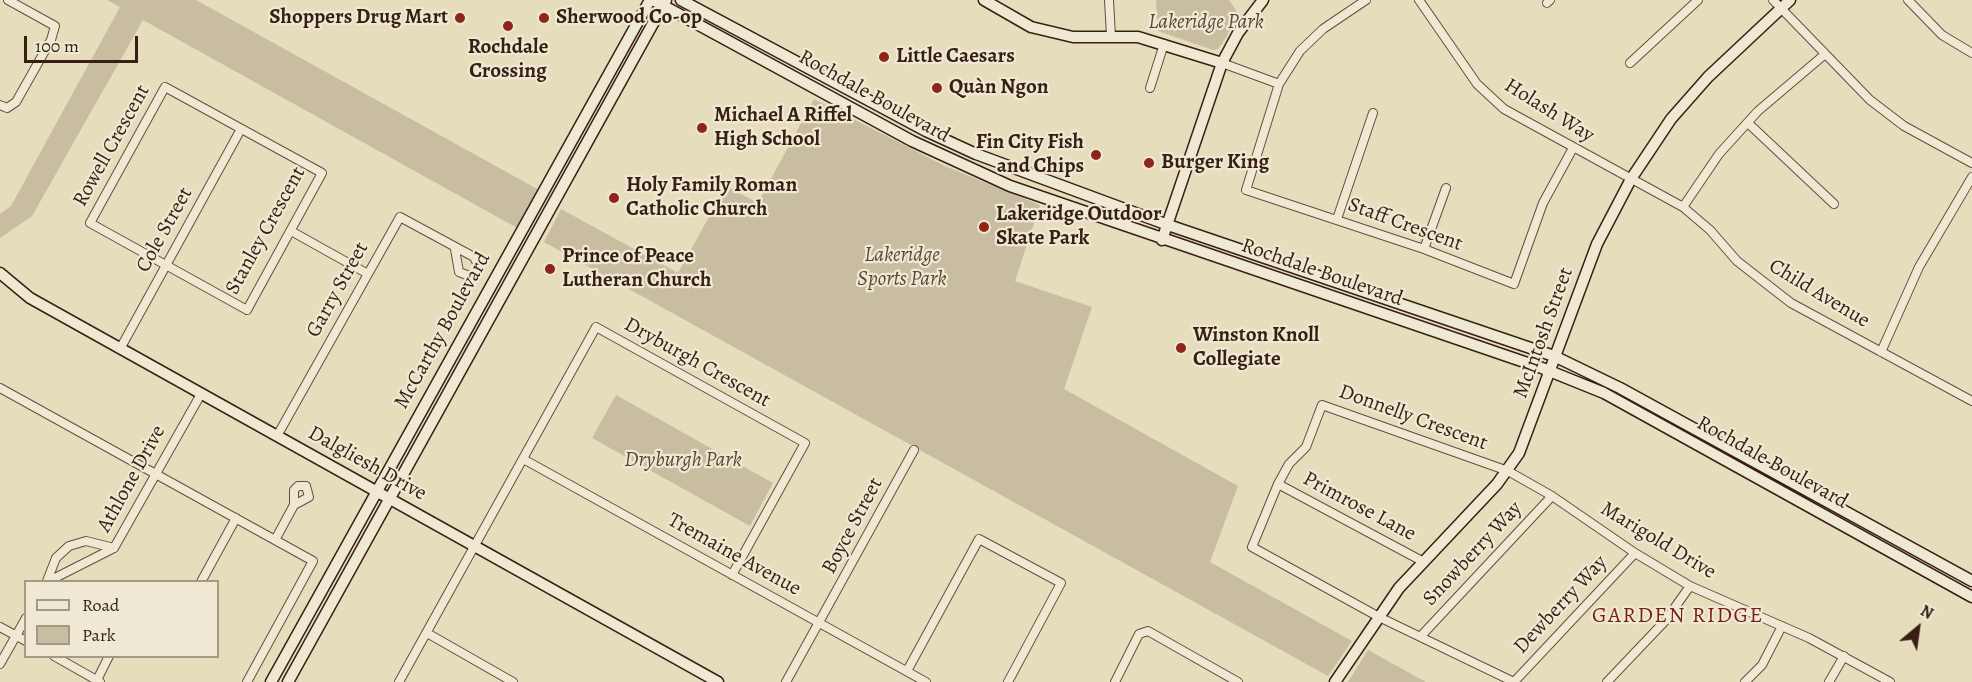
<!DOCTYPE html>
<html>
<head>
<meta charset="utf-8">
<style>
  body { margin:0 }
  #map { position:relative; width:1972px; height:682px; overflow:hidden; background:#e6ddbd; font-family:Alegreya,serif }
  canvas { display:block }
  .legend { position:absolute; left:24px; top:580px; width:195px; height:78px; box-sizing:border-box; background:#efe9d4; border:2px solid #a69887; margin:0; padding:8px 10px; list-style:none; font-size:18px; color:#381f13 }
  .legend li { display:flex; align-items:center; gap:12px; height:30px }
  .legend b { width:30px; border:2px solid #a69887 }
  .north { position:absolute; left:1888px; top:598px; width:60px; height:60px; -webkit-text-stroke:4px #efe9d4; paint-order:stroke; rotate:29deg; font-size:16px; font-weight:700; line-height:24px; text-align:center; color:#381f13 }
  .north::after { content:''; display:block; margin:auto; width:21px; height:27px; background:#381f13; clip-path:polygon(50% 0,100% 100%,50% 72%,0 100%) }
  .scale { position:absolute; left:24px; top:36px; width:114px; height:27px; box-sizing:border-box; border:3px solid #381f13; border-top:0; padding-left:8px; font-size:18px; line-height:21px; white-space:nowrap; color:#381f13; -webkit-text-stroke:4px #efe9d4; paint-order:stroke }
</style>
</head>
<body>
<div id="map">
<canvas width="1972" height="682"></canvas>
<ul class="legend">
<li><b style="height:8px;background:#efe9d4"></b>Road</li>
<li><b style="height:16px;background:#c8bda0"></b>Park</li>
</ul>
<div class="north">N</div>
<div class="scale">100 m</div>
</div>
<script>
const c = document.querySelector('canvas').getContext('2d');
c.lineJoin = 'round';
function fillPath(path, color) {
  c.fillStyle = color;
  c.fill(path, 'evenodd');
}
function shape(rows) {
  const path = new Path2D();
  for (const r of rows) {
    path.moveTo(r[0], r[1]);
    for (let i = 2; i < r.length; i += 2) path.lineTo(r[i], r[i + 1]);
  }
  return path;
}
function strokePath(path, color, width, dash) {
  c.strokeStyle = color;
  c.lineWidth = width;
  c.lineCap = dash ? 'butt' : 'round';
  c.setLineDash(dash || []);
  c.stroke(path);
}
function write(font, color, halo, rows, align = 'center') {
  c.font = font + ' Alegreya,serif';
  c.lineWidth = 4.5;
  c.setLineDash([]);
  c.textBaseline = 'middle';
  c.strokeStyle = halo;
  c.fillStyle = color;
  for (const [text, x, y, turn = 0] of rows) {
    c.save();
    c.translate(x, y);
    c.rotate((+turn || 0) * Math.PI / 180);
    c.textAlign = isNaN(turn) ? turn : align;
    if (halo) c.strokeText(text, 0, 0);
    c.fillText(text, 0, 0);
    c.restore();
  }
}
fillPath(shape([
  [107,0,196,0,539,190,519,229,143,20,32,216,0,238,0,214,11,206,120,7],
  [1156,0,1229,0,1239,15,1222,44,1218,49,1213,50,1158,31],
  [814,99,945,166,1040,205,1015,281,1092,307,1064,389,1238,486,1210,562,1352,641,1328,676,544,242,561,209,678,273,726,186,758,203],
  [616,395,773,483,750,526,592,438],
  [1368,650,1426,682,1348,682]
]), '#c8bda0');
const street = shape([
  [1109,0,1111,36],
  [1366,0,1323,29,1300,51,1279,84,1246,190,1424,249,1514,284,1543,203,1573,148],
  [1419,0,1477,84,1504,109,1683,207,1710,230,1737,261,1791,303,1972,401],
  [1773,0,1870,100,1904,126,1972,163],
  [1908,0,1942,35,1972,53],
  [1547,3,1550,0],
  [1222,63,1279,84],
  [1630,63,1698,0],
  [165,87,322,173,247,310,90,223,165,87],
  [1150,88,1164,44],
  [0,105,7,108,16,102,51,40,55,26,8,0],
  [1748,123,1834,204],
  [1683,207,1719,154,1758,111,1824,55],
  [1337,219,1373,113],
  [291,231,368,274],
  [1424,249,1446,188],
  [120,349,241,129],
  [1881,352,1919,267,1972,177],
  [0,388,313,561,247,682],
  [277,436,400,217,474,257,480,269,472,277,459,272,455,249],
  [525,460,926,682],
  [1278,484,1422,561],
  [275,540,294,505,294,490,298,486,306,486,309,497,294,505],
  [47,581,56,558,69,546,86,541,114,548],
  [47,582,114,548,201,394],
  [201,582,236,518],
  [0,627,26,641],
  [427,633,513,682],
  [1421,636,1552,496],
  [54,656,100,682],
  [0,664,26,618],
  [907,671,979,539,1061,583,1008,682],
  [97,680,109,656],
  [399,682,596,327,805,443,732,575],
  [786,682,914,450],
  [1115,682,1139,634,1148,631,1238,682],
  [1514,682,1379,617,1252,547,1278,484,1289,464,1306,447,1322,405,1508,471,1552,496,1635,553,1690,586,1809,638,1890,682],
  [1514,682,1635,553],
  [1607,682,1666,620,1690,586],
  [1745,682,1762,665,1782,626],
  [1829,682,1844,656]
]);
const secondary = shape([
  [653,0,912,141,1010,186,1542,368,1604,393,1972,597],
  [681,0,926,131,976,154,1168,225,1554,356,1620,388,1972,581],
  [984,0,1031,27,1073,37,1138,37,1222,63],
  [1162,240,1222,63,1238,33,1263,0],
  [0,273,30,298,718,682],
  [271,682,650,0],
  [288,682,666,0],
  [1335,682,1399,588,1497,484,1519,453,1597,244,1631,179,1671,119,1708,77,1790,0]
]);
strokePath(street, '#644e3e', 10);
strokePath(secondary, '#381f13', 13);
strokePath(street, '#efe9d4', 8);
strokePath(secondary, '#efe9d4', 10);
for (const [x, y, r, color] of [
  [460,18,6,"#8f2418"],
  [544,18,6,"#8f2418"],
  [508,26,6,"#8f2418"],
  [884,57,6,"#8f2418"],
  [937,88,6,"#8f2418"],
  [702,128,6,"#8f2418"],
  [1096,155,6,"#8f2418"],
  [1149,163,6,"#8f2418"],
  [614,198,6,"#8f2418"],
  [984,227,6,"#8f2418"],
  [550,269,6,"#8f2418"],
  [1181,348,6,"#8f2418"]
]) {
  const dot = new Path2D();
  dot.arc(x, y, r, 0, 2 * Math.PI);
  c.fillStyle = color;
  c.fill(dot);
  strokePath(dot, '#efe9d4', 2);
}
write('bold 21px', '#381f13', '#efe9d4', [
  ["Shoppers Drug Mart",448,18,"right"],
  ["Sherwood Co-op",556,18],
  ["Rochdale",508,48,"center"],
  ["Crossing",508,72,"center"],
  ["Little Caesars",896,57],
  ["Quàn Ngon",949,88],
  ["Michael A Riffel",714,116],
  ["High School",714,140],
  ["Fin City Fish",1084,143,"right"],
  ["and Chips",1084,167,"right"],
  ["Burger King",1161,163],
  ["Holy Family Roman",626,186],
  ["Catholic Church",626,210],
  ["Lakeridge Outdoor",996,215],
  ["Skate Park",996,239],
  ["Prince of Peace",562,257],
  ["Lutheran Church",562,281],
  ["Winston Knoll",1193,336],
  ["Collegiate",1193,360]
], 'left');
write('italic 21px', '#5c4636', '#efe9d4', [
  ["Lakeridge Park",1206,23],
  ["Lakeridge",902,256],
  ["Sports Park",902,280],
  ["Dryburgh Park",683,461]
]);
write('21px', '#381f13', '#efe9d4', [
  ["Rochdale Boulevard",874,97,29],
  ["Holash Way",1549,111,32],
  ["Rowell Crescent",112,146,-61],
  ["Staff Crescent",1405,225,20],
  ["Cole Street",165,230,-61],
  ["Stanley Crescent",266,231,-61],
  ["Rochdale Boulevard",1322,273,19],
  ["Garry Street",338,290,-61],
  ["Child Avenue",1819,294,31],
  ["McCarthy Boulevard",443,331,-61],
  ["McIntosh Street",1544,333,-70],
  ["Dryburgh Crescent",697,363,29],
  ["Donnelly Crescent",1413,418,20],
  ["Rochdale Boulevard",1772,463,29],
  ["Dalgliesh Drive",367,464,29],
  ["Athlone Drive",132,479,-61],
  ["Primrose Lane",1359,507,28],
  ["Boyce Street",853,526,-62],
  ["Marigold Drive",1658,541,31],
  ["Snowberry Way",1473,554,-47],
  ["Tremaine Avenue",734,555,29],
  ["Dewberry Way",1561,605,-47]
]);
c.letterSpacing = '1.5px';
write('22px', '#7a1f14', '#efe9d4', [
  ["GARDEN RIDGE",1678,617]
]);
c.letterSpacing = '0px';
</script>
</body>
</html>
